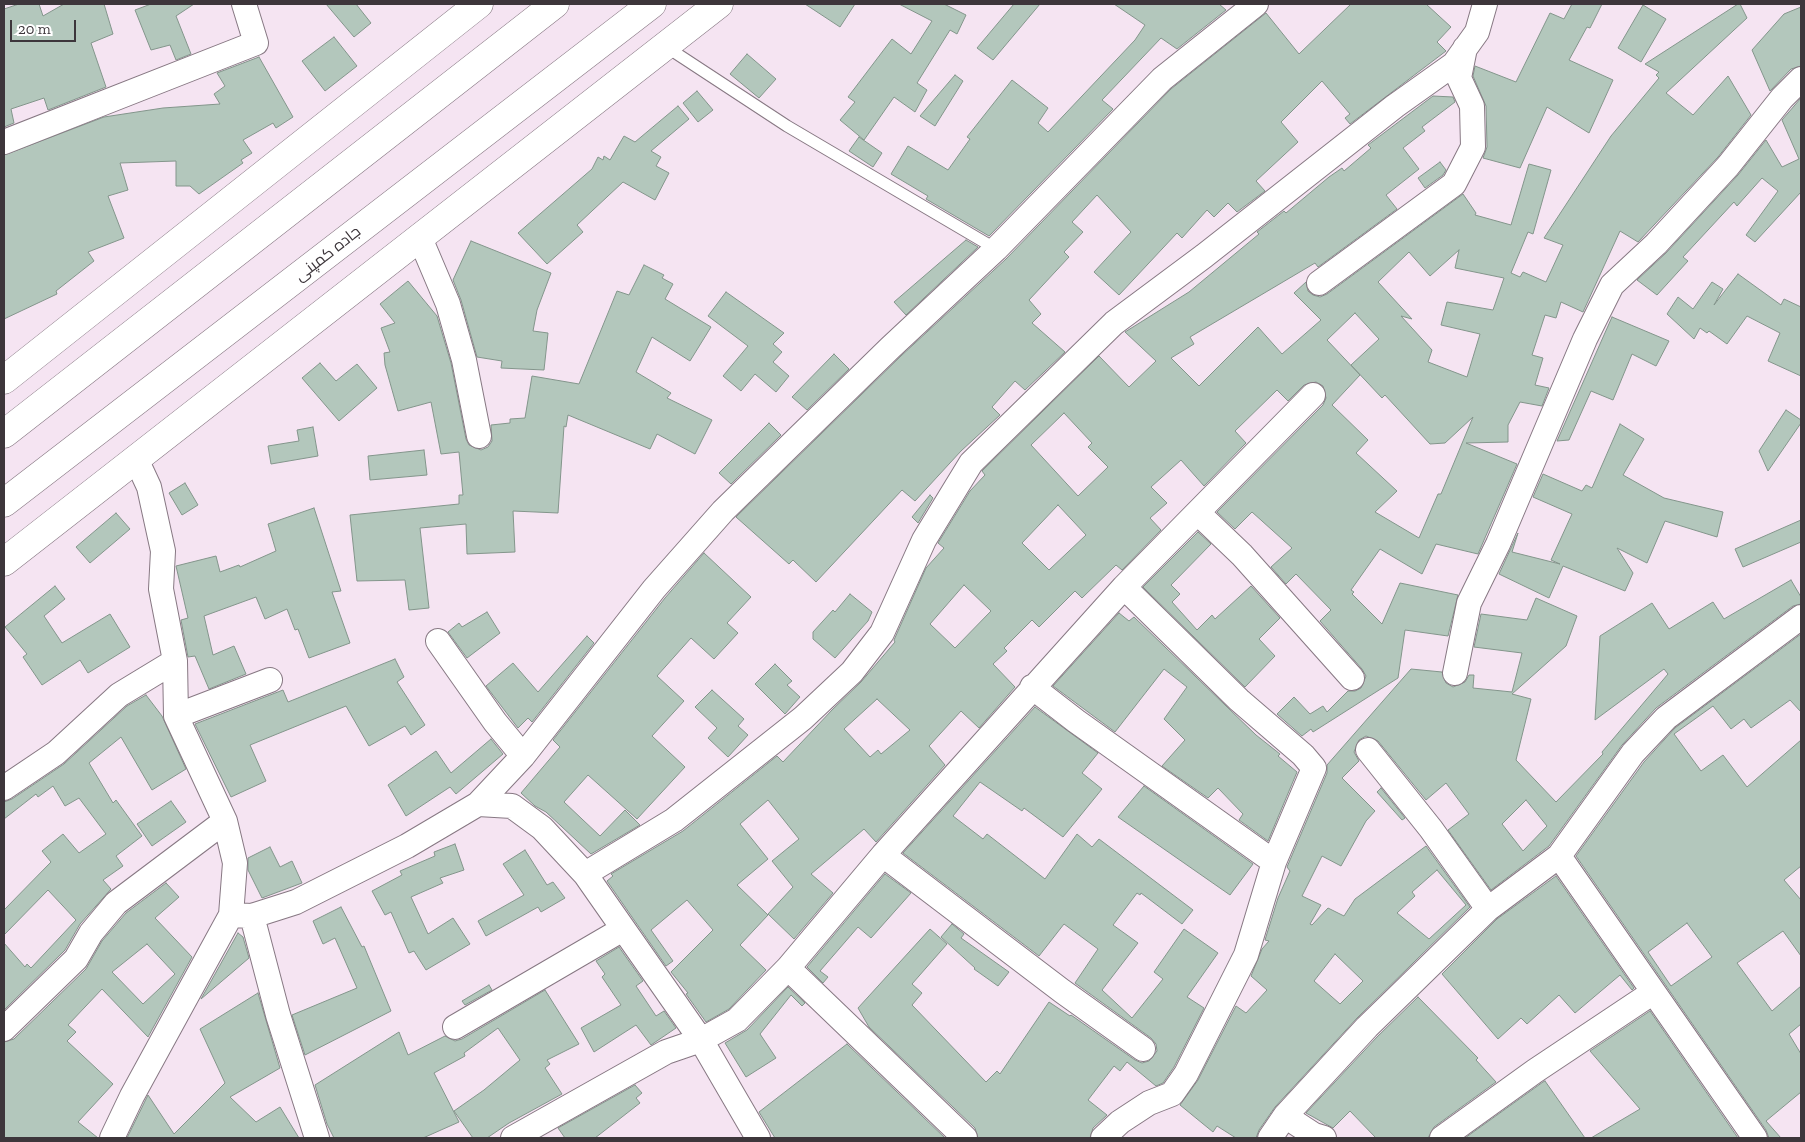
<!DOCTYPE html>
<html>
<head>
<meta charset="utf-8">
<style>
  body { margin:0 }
  #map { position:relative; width:1805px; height:1142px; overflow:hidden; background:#f5e4f2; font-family:"Zilla Slab",serif }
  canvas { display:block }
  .frame { position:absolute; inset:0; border:5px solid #3d363b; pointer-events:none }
  .scale { position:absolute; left:10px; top:20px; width:66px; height:22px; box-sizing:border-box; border:2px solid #3d363b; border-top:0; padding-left:6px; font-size:15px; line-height:18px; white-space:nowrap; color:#3d363b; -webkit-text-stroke:4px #fff; paint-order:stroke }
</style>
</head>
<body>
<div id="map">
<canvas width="1805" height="1142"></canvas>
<div class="frame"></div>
<div class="scale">20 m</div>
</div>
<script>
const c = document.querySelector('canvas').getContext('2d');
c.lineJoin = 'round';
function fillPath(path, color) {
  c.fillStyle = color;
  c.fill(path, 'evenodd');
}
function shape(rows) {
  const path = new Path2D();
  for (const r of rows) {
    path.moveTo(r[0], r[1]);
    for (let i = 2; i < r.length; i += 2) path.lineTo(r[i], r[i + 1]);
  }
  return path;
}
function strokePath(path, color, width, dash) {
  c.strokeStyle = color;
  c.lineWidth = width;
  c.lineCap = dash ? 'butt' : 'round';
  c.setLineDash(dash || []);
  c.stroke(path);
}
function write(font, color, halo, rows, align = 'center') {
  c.font = font + ' "Zilla Slab",Cairo,serif';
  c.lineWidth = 4;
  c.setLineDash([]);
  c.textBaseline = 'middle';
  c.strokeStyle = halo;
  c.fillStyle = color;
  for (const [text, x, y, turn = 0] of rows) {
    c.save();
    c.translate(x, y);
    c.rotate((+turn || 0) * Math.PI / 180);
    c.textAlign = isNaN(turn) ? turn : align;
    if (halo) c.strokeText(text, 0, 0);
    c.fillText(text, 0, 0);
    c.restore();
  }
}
const building = shape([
  [19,4,39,4,43,16,64,4,104,4,113,34,91,43,106,87,48,110,44,98,11,109,14,123,4,127,4,9,19,4],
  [151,4,194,4,176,16,191,54,176,60,170,45,151,50,135,10,151,4],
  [326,4,356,4,371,23,354,37,326,4],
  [805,4,855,4,840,27,805,4],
  [899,4,944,4,966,15,957,34,950,30,917,83,927,90,915,112,894,97,864,140,840,120,855,102,848,97,892,39,911,54,932,21,899,4],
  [1014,4,1040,4,993,60,977,48,1014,4],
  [1114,4,1219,4,1226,10,1177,49,1161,38,1102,100,1113,109,989,236,926,199,928,196,891,174,908,146,948,170,970,139,967,137,1012,80,1048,108,1038,123,1048,132,1135,40,1145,25,1114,4],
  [1351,4,1426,4,1451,27,1437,42,1446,51,1350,124,1345,118,1350,114,1322,81,1281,122,1298,142,1256,181,1265,191,1237,212,1228,203,1214,217,1207,210,1182,238,1177,233,1119,295,1094,272,1131,232,1097,195,1072,222,1083,232,1064,252,1069,257,1029,300,1041,314,1032,323,1065,352,1025,390,1015,381,992,407,1000,415,961,451,915,501,902,490,816,582,793,560,789,564,736,517,901,356,1006,259,1171,89,1266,13,1299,54,1351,4],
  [1572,4,1602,4,1590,28,1587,27,1569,60,1613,80,1589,133,1547,107,1520,168,1483,158,1487,147,1486,106,1473,76,1475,66,1516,82,1550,13,1564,19,1572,4],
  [1738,4,1740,4,1747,18,1666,93,1693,115,1728,76,1751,115,1718,157,1638,242,1620,231,1583,312,1561,302,1556,318,1545,315,1532,355,1543,358,1535,385,1549,388,1542,406,1520,402,1508,425,1508,442,1466,443,1517,464,1478,554,1436,544,1422,574,1380,549,1351,590,1354,592,1352,594,1382,624,1400,583,1458,595,1448,636,1405,630,1398,678,1313,732,1311,729,1302,736,1277,714,1294,697,1310,714,1323,706,1327,712,1348,691,1355,691,1361,688,1366,676,1362,669,1320,621,1331,610,1296,574,1286,584,1271,567,1292,548,1252,512,1235,529,1217,512,1323,405,1326,398,1323,386,1316,382,1304,385,1288,401,1277,390,1235,431,1246,443,1204,486,1181,460,1151,487,1167,503,1150,518,1161,530,1122,570,1116,565,1082,598,1075,591,1039,627,1032,620,1004,648,1007,651,993,664,1015,687,979,728,961,711,929,746,945,765,876,842,864,829,811,874,833,893,794,939,768,914,793,887,772,861,799,839,768,800,740,824,768,859,737,885,768,915,740,945,766,970,729,1009,706,1022,686,994,688,993,671,972,713,930,687,900,651,930,673,961,666,966,607,881,613,876,611,874,683,831,777,756,783,762,832,710,861,682,895,642,894,640,926,568,944,548,938,543,970,491,985,475,982,471,1099,356,1129,387,1156,361,1125,332,1189,292,1259,234,1257,232,1284,211,1286,213,1329,177,1342,168,1344,171,1371,148,1368,145,1433,96,1453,97,1455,102,1422,127,1425,131,1403,148,1419,169,1386,195,1397,209,1318,267,1315,263,1190,337,1194,344,1171,358,1199,386,1258,327,1282,354,1321,320,1294,293,1306,282,1308,291,1313,295,1320,297,1327,294,1463,194,1476,213,1475,215,1511,225,1529,164,1551,170,1533,234,1528,232,1511,273,1520,277,1523,272,1546,282,1563,245,1544,238,1611,136,1659,78,1656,75,1659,72,1645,64,1738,4],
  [1459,250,1455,268,1504,278,1493,310,1447,302,1441,325,1480,334,1467,377,1428,362,1432,350,1401,316,1412,319,1378,282,1409,252,1430,276,1459,250],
  [1355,313,1379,339,1351,365,1382,398,1385,395,1430,444,1445,443,1473,417,1441,494,1438,494,1419,538,1375,512,1397,491,1356,453,1368,440,1332,405,1360,375,1327,340,1355,313],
  [1064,413,1092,443,1088,447,1108,467,1078,496,1031,445,1064,413],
  [1058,505,1086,535,1049,570,1022,543,1058,505],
  [964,585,991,611,955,648,930,624,964,585],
  [877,699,910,730,881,754,878,750,870,757,844,729,877,699],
  [1643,5,1666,19,1641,62,1618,48,1643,5],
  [1801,7,1801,66,1791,69,1770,91,1752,50,1784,14,1801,7],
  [334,37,357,66,325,91,302,61,334,37],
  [747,54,776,79,759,98,730,74,747,54],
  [259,57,293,117,276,128,273,123,243,140,252,153,241,160,243,163,199,194,190,186,176,186,176,161,120,163,128,190,108,196,124,238,88,252,94,261,56,291,57,294,4,319,4,155,104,117,163,108,220,104,214,94,225,86,217,73,259,57],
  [955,75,963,81,935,126,920,116,955,75],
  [697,91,713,110,698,122,683,103,697,91],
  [1801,98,1801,192,1755,242,1746,235,1778,191,1762,178,1737,206,1734,202,1683,257,1688,261,1657,295,1637,280,1666,253,1738,175,1766,140,1782,167,1799,159,1782,120,1801,98],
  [678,106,689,119,651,151,661,157,656,166,669,173,655,200,623,182,577,225,583,232,547,264,518,233,592,169,598,157,603,160,604,156,610,160,624,136,635,142,678,106],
  [859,137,882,153,873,167,849,151,859,137],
  [1440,162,1446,170,1443,175,1425,188,1418,178,1440,162],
  [966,240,978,247,906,315,894,302,966,240],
  [471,241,551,273,537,310,533,331,548,333,544,370,501,368,502,361,477,357,461,300,453,280,471,241],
  [644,265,664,275,662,278,673,284,665,299,711,327,690,361,652,337,636,372,671,393,667,398,712,420,695,454,657,434,650,449,568,415,566,427,564,426,558,513,513,511,515,552,467,554,466,524,420,528,429,608,409,610,405,580,357,581,350,515,459,504,459,495,463,495,459,452,441,454,431,402,398,411,385,365,384,353,390,352,381,328,395,323,380,304,408,281,437,316,451,363,466,439,469,445,481,450,488,447,492,441,491,425,510,423,510,419,525,418,532,376,579,384,617,291,629,295,644,265],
  [1738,274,1781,305,1784,299,1801,307,1801,376,1768,361,1780,333,1747,316,1727,344,1709,331,1707,333,1700,328,1694,339,1667,314,1678,297,1693,309,1712,282,1723,289,1714,305,1738,274],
  [726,292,784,333,773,344,782,352,773,362,789,376,776,392,755,374,741,391,723,376,748,346,708,316,726,292],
  [1612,317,1669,341,1656,366,1632,354,1613,400,1591,391,1569,440,1557,441,1612,317],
  [834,354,849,369,807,410,792,397,834,354],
  [320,363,336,381,357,364,377,388,339,421,302,378,320,363],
  [1786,410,1801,420,1801,423,1768,471,1759,451,1786,410],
  [769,423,781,435,731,484,719,473,769,423],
  [1620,424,1644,439,1623,475,1664,498,1723,512,1717,537,1665,521,1647,563,1617,548,1633,573,1625,591,1563,566,1549,598,1499,574,1518,533,1512,552,1560,564,1551,560,1572,514,1533,497,1543,474,1582,491,1586,485,1592,488,1620,424],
  [313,427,318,456,271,464,268,446,299,441,297,430,313,427],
  [424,450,427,475,370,480,368,456,424,450],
  [185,483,198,505,182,515,169,493,185,483],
  [930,495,933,498,918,523,912,517,930,495],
  [314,508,341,591,332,592,350,643,309,658,298,629,295,630,287,609,265,619,256,597,204,616,213,655,234,646,246,674,209,689,195,656,188,657,181,620,188,618,176,566,216,556,220,572,239,565,240,567,276,551,268,524,314,508],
  [116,513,130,529,90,563,76,547,116,513],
  [1801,520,1801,542,1743,567,1735,549,1801,520],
  [1198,532,1211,544,1171,585,1180,594,1172,602,1197,630,1212,615,1215,619,1251,586,1280,618,1259,639,1275,656,1245,687,1143,587,1198,532],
  [704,553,751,597,727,623,738,633,714,659,691,638,657,676,684,701,652,736,685,767,637,819,588,775,564,802,600,836,625,810,640,825,591,854,546,812,535,806,521,793,560,747,553,740,665,598,704,553],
  [1791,580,1801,597,1801,604,1793,606,1656,708,1622,745,1549,846,1491,890,1448,830,1469,814,1446,783,1426,800,1378,741,1366,736,1359,740,1354,752,1359,761,1342,778,1375,811,1366,821,1341,866,1322,856,1302,896,1321,905,1310,924,1312,925,1328,908,1344,916,1355,899,1426,846,1470,907,1357,1018,1275,1107,1259,1130,1256,1138,1236,1138,1217,1126,1213,1132,1180,1105,1198,1080,1236,1006,1246,1013,1267,990,1251,976,1262,949,1269,941,1265,940,1278,898,1290,871,1287,867,1327,773,1327,765,1411,669,1442,672,1446,683,1453,687,1465,682,1469,675,1474,675,1473,688,1512,692,1522,653,1474,647,1481,614,1527,620,1536,598,1577,616,1566,646,1512,694,1531,699,1516,760,1556,802,1603,754,1602,752,1668,674,1664,669,1595,720,1600,636,1652,603,1669,629,1713,602,1724,619,1791,580],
  [1526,800,1547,826,1523,851,1502,824,1526,800],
  [1437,870,1466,905,1429,939,1397,913,1415,896,1412,892,1437,870],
  [1335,954,1363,981,1340,1004,1314,981,1335,954],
  [55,586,65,599,44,616,62,643,110,614,130,647,88,673,80,660,42,685,23,657,27,654,5,627,55,586],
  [850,594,872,612,868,621,835,658,813,639,813,632,833,610,835,612,850,594],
  [487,612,500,633,467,658,448,632,459,623,462,627,487,612],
  [1119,613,1129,621,1134,617,1256,735,1280,754,1278,756,1297,772,1268,841,1239,820,1243,814,1218,788,1208,798,1162,766,1185,740,1164,719,1187,687,1164,669,1115,732,1053,686,1119,613],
  [1801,634,1801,712,1790,700,1751,728,1744,719,1731,729,1713,706,1674,734,1701,771,1723,755,1747,787,1801,740,1801,866,1784,880,1801,900,1801,956,1783,931,1737,963,1772,1011,1801,986,1801,1024,1789,1034,1801,1054,1801,1092,1766,1121,1781,1138,1769,1138,1766,1130,1576,856,1644,762,1675,728,1801,634],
  [1687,923,1712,957,1671,986,1648,952,1687,923],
  [587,636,594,643,532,722,528,718,518,728,486,686,513,663,538,692,587,636],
  [395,659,404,677,397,682,425,725,411,735,405,726,369,746,346,706,250,745,266,781,231,797,195,724,283,690,288,702,395,659],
  [775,664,792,681,787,685,800,697,785,714,755,684,775,664],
  [712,690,744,719,738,726,748,735,728,757,708,738,717,728,695,707,712,690],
  [146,695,162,716,186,769,152,790,121,737,89,763,113,803,116,800,142,836,116,856,123,866,103,880,111,889,80,924,65,950,4,1010,4,943,25,967,27,964,31,968,76,920,48,890,4,935,4,910,51,862,42,851,63,834,79,853,106,834,79,798,65,806,53,786,38,797,36,794,4,819,4,802,12,799,64,764,127,706,146,695],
  [1035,707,1098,753,1082,773,1102,789,1063,837,1024,808,1022,811,980,782,953,816,983,839,987,834,1045,879,1077,834,1092,847,1099,839,1193,910,1182,924,1141,893,1140,895,1137,893,1113,925,1138,943,1102,990,1132,1018,1163,979,1154,972,1184,929,1218,953,1187,997,1204,1008,1174,1067,1163,1083,1156,1086,1127,1062,1120,1071,1114,1066,1088,1100,1107,1115,1093,1128,1090,1138,978,1138,975,1128,869,1027,858,1008,930,929,947,944,912,984,922,993,912,1005,986,1082,997,1071,1000,1074,1049,1002,1070,1016,1071,1015,1135,1060,1142,1063,1149,1061,1157,1051,1156,1044,1151,1038,1075,983,1098,949,1064,924,1039,956,903,853,1035,707],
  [491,739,503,754,456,794,450,787,406,816,388,785,436,751,451,773,491,739],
  [1144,786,1253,864,1230,895,1118,817,1144,786],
  [1381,788,1405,818,1402,820,1377,792,1381,788],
  [171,801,186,822,152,846,137,824,171,801],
  [455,844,464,870,440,878,443,883,411,897,428,934,453,918,470,944,426,970,414,951,409,953,391,912,385,915,372,891,402,875,400,871,435,856,434,852,455,844],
  [270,847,280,867,292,861,302,883,262,898,248,870,248,858,270,847],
  [525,850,547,885,553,882,565,898,541,912,538,907,486,936,478,921,524,895,503,864,525,850],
  [885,874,911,893,871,938,858,927,820,971,828,977,823,983,807,967,885,874],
  [1556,876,1634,988,1632,990,1620,975,1575,1013,1559,995,1527,1024,1521,1018,1498,1039,1442,974,1497,919,1556,876],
  [166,883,179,897,155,918,192,957,148,1037,102,989,68,1025,76,1032,67,1041,113,1084,78,1122,98,1138,4,1138,4,1042,14,1039,86,969,102,941,126,913,166,883],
  [147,944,175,974,143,1004,112,972,147,944],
  [341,907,362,947,364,946,391,1011,305,1055,292,1015,357,988,335,938,323,944,313,921,341,907],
  [952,924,964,934,961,938,1009,972,998,986,974,969,975,968,941,937,952,924],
  [238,933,243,937,249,958,201,999,238,933],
  [619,947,643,981,636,986,656,1016,664,1011,676,1028,651,1045,636,1025,594,1052,581,1028,621,1005,602,977,605,974,596,961,619,947],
  [489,985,492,990,465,1005,462,1001,489,985],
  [788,987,805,1003,802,1006,791,995,760,1034,776,1058,746,1077,725,1043,747,1030,788,987],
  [545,990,579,1044,547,1060,550,1064,545,1068,562,1094,509,1123,487,1138,473,1138,454,1111,484,1090,520,1060,498,1028,464,1053,465,1056,434,1073,459,1122,423,1138,334,1138,327,1124,315,1085,399,1032,408,1055,445,1036,455,1041,462,1039,545,990],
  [258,993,280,1068,230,1097,256,1122,280,1107,299,1138,127,1138,148,1095,174,1134,225,1083,200,1029,258,993],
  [1418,997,1478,1058,1476,1060,1496,1082,1434,1127,1428,1138,1376,1138,1350,1111,1333,1128,1306,1113,1377,1037,1418,997],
  [1650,1011,1738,1138,1591,1138,1640,1109,1590,1051,1650,1011],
  [847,1044,945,1138,775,1138,759,1112,847,1044],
  [1545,1081,1585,1138,1465,1138,1543,1082,1545,1081],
  [635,1085,642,1093,636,1098,640,1103,595,1138,565,1138,558,1128,635,1085]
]);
fillPath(building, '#b3c7bc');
strokePath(building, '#83958b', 1);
const lane = shape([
  [665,46,787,126,996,249]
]);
const street = shape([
  [4,142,256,43,244,4],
  [420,238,448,304,464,360,479,436],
  [1319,283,1454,184,1473,147,1472,106,1459,78,1465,48],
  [1198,513,1242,555,1352,678],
  [438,641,495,722,523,756],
  [1455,673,1469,603,1498,544,1585,339,1612,285,1656,244,1728,166,1782,98,1801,79],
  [1032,687,1076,721,1274,862],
  [176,716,270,680],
  [1368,750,1431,829,1488,909],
  [4,788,56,753,119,695,175,661],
  [478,804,523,756,654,589,723,511,890,348,996,249,1162,79,1256,4],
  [883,855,1062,991,1143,1049],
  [1559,856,1755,1138],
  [585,874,674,820,803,718,852,672,882,633,924,540,971,463,1114,323,1204,256,1395,106,1454,64,1477,32,1485,4],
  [231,915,252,916,296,902,407,846,478,804,512,806,542,828,585,874,701,1040,758,1138],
  [252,916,278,1015,317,1138],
  [788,968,965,1138],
  [455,1027,623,929],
  [4,1029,76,959,91,933,116,903,225,821],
  [1285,1116,1314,1135,1324,1138],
  [112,1138,132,1096,231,915,235,863,225,821,176,716,175,661,161,589,163,551,149,487,136,459],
  [513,1138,666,1052,701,1040,737,1020,788,968,883,855,1124,587,1313,395],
  [1103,1138,1120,1122,1149,1103,1172,1094,1186,1074,1246,955,1274,862,1314,768,1303,755,1239,700,1124,587],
  [1270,1138,1285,1116,1367,1027,1488,909,1559,856,1633,753,1666,718,1801,617],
  [1442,1138,1535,1071,1652,993]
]);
const secondary = shape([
  [4,380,479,4],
  [4,562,719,4]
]);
const highway = shape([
  [4,434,555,4],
  [4,503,652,4]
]);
strokePath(lane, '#877883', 13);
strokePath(street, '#877883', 26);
strokePath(secondary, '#877883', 29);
strokePath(highway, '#877883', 29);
strokePath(lane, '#fff', 11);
strokePath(street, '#fff', 24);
strokePath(secondary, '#fff', 28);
strokePath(highway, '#fff', 28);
write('16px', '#3d363b', '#fff', [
  ["جاده کمپنی",328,254,-38]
]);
</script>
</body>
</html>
